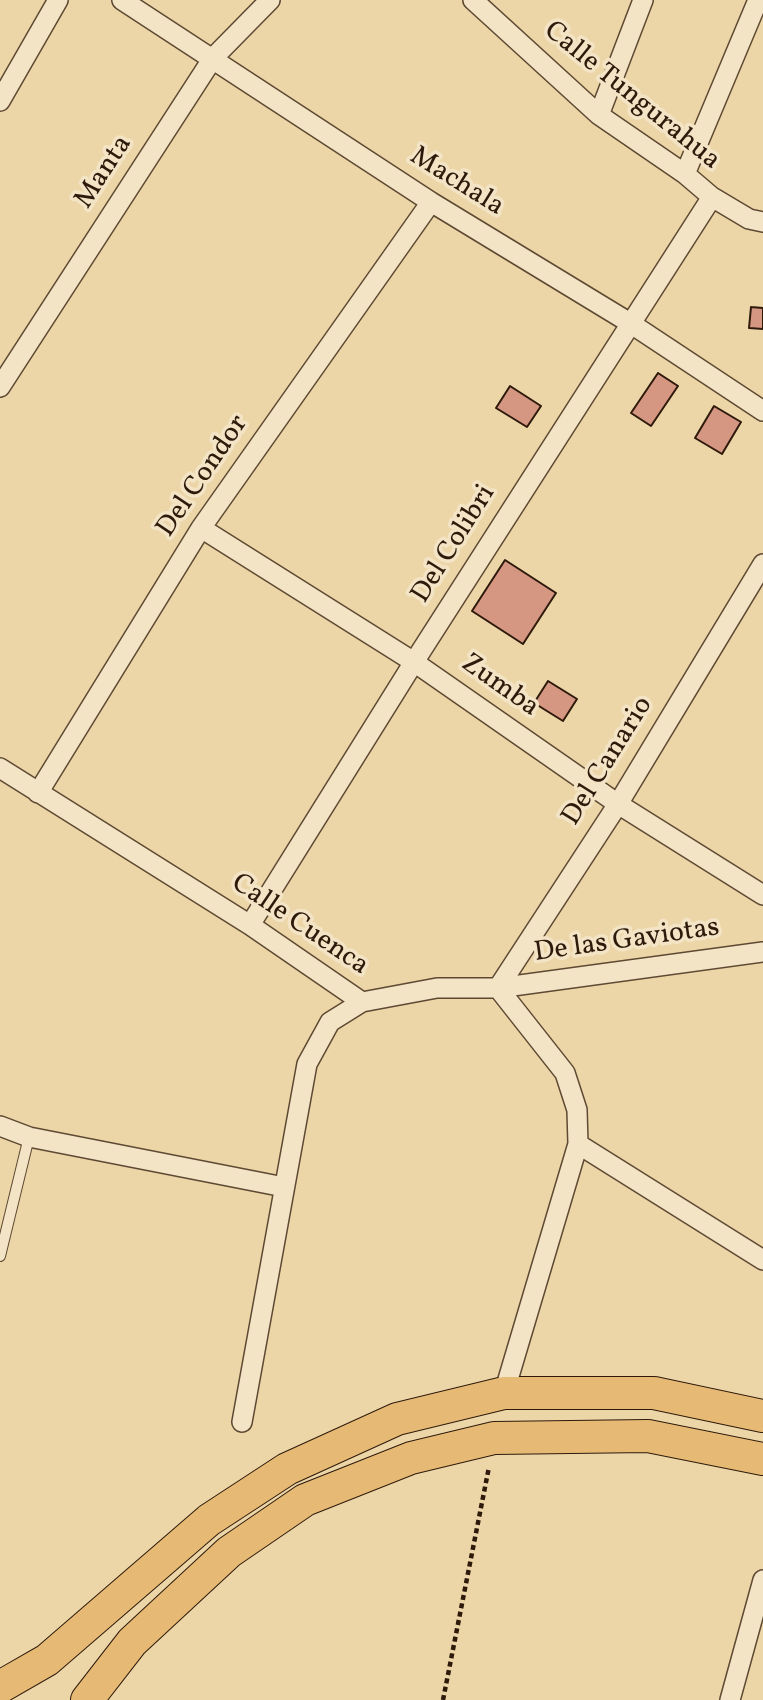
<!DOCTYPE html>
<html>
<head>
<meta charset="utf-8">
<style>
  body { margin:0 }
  canvas { display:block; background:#ecd5a7 }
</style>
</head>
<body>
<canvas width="763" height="1700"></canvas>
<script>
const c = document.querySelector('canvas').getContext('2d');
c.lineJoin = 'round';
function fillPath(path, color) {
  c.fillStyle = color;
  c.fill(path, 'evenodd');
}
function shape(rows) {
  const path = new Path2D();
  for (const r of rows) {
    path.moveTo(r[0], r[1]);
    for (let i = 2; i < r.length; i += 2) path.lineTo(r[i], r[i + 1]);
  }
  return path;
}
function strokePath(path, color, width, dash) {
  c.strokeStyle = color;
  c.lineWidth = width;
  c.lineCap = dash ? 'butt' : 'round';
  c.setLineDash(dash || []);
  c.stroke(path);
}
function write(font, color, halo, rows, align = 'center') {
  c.font = font + ' Vollkorn,serif';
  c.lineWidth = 7;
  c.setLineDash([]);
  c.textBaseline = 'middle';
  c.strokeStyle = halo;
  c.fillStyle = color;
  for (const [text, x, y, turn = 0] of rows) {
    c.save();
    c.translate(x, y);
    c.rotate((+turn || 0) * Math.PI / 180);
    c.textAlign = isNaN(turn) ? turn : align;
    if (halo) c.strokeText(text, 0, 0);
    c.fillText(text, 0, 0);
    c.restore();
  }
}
const building = shape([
  [751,307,763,308,763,329,749,328,751,307],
  [658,373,678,386,651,426,631,413,658,373],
  [510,386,541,406,527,427,496,408,510,386],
  [714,406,741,422,722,454,695,438,714,406],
  [505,560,556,593,523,644,472,611,505,560],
  [548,681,577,699,563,721,534,703,548,681]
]);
fillPath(building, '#d59682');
strokePath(building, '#2e1a0b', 2);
const lane = shape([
  [0,1256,29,1137]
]);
const street = shape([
  [122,0,431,202,630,323,763,411],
  [473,0,599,115,685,174,712,197,749,219,763,222],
  [0,101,58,0],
  [599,115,643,0],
  [685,174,758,0],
  [0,387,213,58,270,0],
  [201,528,414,662,618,804,763,895],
  [0,768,250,925,362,1002,437,988,498,988,565,1073,577,1110,578,1144,763,1260],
  [38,793,201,528,431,202],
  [250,925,414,662,712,197],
  [498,988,618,804,763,564],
  [498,988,763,952],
  [0,1126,29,1137,284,1187],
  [504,1393,578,1144],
  [242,1422,307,1064,330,1022,362,1002],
  [730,1700,763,1580]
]);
const primary = shape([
  [0,1687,47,1660,209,1520,287,1469,397,1419,504,1393,654,1393,763,1416],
  [87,1700,132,1642,229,1552,305,1500,411,1458,494,1438,648,1436,763,1459]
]);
strokePath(lane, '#5e4932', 12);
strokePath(street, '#5e4932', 22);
strokePath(primary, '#2e1a0b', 34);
strokePath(shape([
  [443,1700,489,1467]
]), '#2e1a0b', 4.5, [5, 3.5]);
strokePath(lane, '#f3e4c6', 10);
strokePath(street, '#f3e4c6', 19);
strokePath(primary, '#e6ba74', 32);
write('28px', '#2e1a0b', '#f3e4c6', [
  ["Calle Tungurahua",631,97,39],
  ["Manta",105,173,-57],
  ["Machala",456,183,32],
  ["Del Condor",204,477,-56],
  ["Del Colibri",455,545,-58],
  ["Zumba",499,687,35],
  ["Del Canario",609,762,-58],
  ["Calle Cuenca",299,926,34],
  ["De las Gaviotas",627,942,-8]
]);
</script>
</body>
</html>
